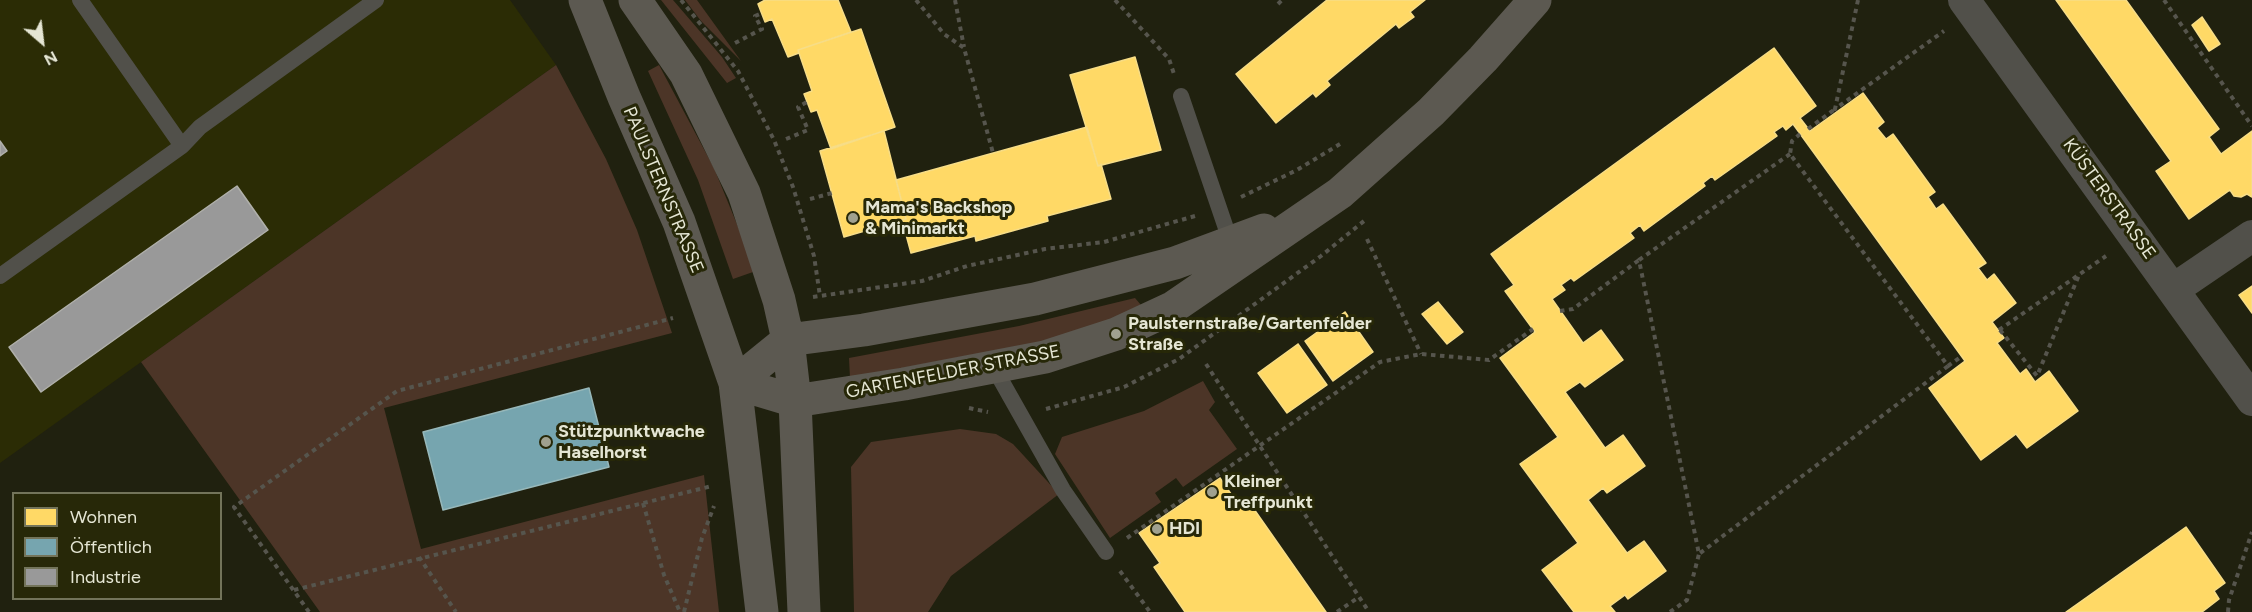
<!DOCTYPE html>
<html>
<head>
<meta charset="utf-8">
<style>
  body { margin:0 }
  #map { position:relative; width:2252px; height:612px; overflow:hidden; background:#20210f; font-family:Figtree,sans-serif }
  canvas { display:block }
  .legend { position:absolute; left:12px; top:492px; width:210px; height:108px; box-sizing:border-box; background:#272808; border:2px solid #73745a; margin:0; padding:8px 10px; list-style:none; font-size:18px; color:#e5e6d4 }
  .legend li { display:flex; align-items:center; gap:12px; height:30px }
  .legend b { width:30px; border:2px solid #73745a }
  .north { position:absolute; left:12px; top:12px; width:60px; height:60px; -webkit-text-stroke:4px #272808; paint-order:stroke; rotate:152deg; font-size:16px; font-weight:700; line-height:24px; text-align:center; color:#e5e6d4 }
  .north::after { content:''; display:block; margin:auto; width:21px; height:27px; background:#e5e6d4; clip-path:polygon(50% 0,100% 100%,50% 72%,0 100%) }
</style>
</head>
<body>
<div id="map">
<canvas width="2252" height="612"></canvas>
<ul class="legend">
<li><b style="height:16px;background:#ffd966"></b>Wohnen</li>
<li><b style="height:16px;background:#76a5af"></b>Öffentlich</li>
<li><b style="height:16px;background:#999"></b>Industrie</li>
</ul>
<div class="north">N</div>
</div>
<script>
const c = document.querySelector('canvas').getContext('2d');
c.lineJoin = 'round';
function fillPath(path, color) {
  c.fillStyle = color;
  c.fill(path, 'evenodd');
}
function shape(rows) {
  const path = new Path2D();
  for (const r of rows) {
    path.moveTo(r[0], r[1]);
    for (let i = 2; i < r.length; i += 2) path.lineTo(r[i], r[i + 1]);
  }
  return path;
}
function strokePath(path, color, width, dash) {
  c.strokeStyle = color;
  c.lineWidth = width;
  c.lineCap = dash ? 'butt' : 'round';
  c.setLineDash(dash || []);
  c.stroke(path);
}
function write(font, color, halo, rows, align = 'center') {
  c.font = font + ' Figtree,sans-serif';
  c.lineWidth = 6;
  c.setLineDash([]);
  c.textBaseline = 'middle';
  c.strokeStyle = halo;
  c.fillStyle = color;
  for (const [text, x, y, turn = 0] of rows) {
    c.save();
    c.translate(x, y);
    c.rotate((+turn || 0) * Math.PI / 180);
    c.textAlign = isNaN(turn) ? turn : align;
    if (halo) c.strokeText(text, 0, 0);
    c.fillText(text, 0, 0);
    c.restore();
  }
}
fillPath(shape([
  [0,0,510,0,556,65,0,463]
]), '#2b2c05');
fillPath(shape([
  [661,0,673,0,722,57,736,78,727,83],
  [685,0,697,0,741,61,701,21],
  [556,65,606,159,637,230,672,333,384,408,421,549,704,475,719,612,320,612,141,362],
  [659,65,714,168,743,239,753,272,733,279,698,180,648,71],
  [1135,298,1141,305,1102,324,1051,340,850,378,849,358,1019,326],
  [1203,381,1215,402,1209,410,1237,449,1183,487,1176,478,1155,493,1161,502,1110,538,1055,454,1062,437,1144,411],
  [960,429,996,434,1013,444,1059,494,951,576,928,612,854,612,851,467,871,442]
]), '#4c3527');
const homes = shape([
  [765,0,838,0,851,32,798,50,799,53,788,57,772,19,765,22,758,4,765,0],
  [1327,0,1425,0,1410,12,1414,17,1407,22,1399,28,1396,24,1327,81,1330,85,1316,97,1313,93,1276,123,1236,74,1327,0],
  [2056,0,2126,0,2219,129,2209,137,2221,154,2252,131,2252,197,2247,194,2241,197,2234,196,2230,190,2189,219,2156,171,2171,161,2056,0],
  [2202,17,2220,44,2209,51,2192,25,2202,17],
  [861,29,895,127,831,149,817,110,811,112,804,94,812,91,798,50,861,29],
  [1774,48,1816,106,1800,118,1810,131,1863,93,1884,122,1877,128,1886,139,1893,134,1935,192,1928,197,1936,209,1943,204,1986,263,1978,268,1987,280,1994,274,2016,303,1992,322,2004,338,1997,343,2020,374,2026,369,2035,382,2049,371,2078,411,2027,448,2016,434,1981,460,1929,388,1965,361,1793,124,1786,130,1783,126,1774,132,1777,136,1715,180,1712,176,1703,183,1705,186,1644,231,1640,225,1630,233,1634,238,1574,281,1571,278,1561,285,1565,290,1552,299,1583,343,1601,330,1623,360,1585,387,1580,382,1565,392,1605,448,1623,435,1645,466,1607,493,1603,488,1588,500,1627,553,1644,541,1666,571,1628,599,1625,595,1610,606,1615,612,1574,612,1542,570,1578,543,1520,464,1558,437,1500,358,1535,332,1505,291,1514,285,1491,254,1774,48],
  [1135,57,1161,150,1098,166,1070,75,1135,57],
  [1087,127,1098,166,1101,164,1111,199,1047,216,1048,221,976,241,975,236,911,253,902,220,906,219,896,180,1087,127],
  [884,131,906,219,844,237,820,151,884,131],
  [2252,286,2252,313,2239,295,2252,286],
  [1438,302,1463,332,1447,344,1422,314,1438,302],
  [1345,312,1373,352,1333,381,1305,341,1345,312],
  [1298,344,1327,385,1287,413,1258,373,1298,344],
  [1220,478,1240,507,1249,502,1326,612,1185,612,1154,567,1160,563,1139,533,1220,478],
  [2186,527,2225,583,2214,591,2219,599,2202,612,2066,612,2186,527]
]);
fillPath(homes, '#ffd966');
strokePath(homes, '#f7dd87', 1.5);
const public = shape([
  [589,388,609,467,443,510,423,432,589,388]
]);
fillPath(public, '#76a5af');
strokePath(public, '#97b8ba', 1.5);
const industry = shape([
  [0,141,7,151,0,156,0,141],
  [237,186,268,230,41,392,9,347,237,186]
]);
fillPath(industry, '#999');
strokePath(industry, '#b0b0ab', 1.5);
strokePath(shape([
  [681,0,738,71,774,140,793,187,814,256,820,296],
  [916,0,944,34,964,48,993,153],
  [955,0,964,47],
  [1115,0,1169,59,1174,74],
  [1858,0,1835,109,1944,31],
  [2164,0,2252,126],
  [1278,4,1282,0],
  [735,43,762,29,755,16,762,13],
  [1808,129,1835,109],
  [1800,134,1792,141,1790,154,1948,366,1962,356],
  [786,139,808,130,798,107,807,102],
  [1790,154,1639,260,1699,554,1948,366],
  [1241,197,1297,170,1340,144],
  [810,199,832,193],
  [1367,239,1421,354],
  [813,297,922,281,967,266,1045,249,1104,242,1195,216],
  [1560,311,1573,309,1639,260],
  [1999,330,2106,256],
  [2000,330,2037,376,2079,275],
  [1206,364,1369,612],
  [969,408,988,412],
  [1046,409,1124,387,1179,359,1321,256,1364,221],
  [643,503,664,575,680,612],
  [1127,538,1380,362,1421,354,1489,360,1533,329],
  [419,557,456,612],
  [1120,571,1150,612],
  [294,590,712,486],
  [309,612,234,507,397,391,673,318],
  [684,612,702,538,714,506],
  [1337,612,1359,597],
  [1670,612,1687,600,1699,554],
  [2228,612,2229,600,2252,532]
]), '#56554d', 4, [4.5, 4.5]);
strokePath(shape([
  [1181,96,1231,243],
  [182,146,200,127,376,0],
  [0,276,182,146,80,0],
  [993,366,1063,490,1106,552]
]), '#51504a', 16);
strokePath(shape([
  [1964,0,2252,400],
  [2174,289,2252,236]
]), '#51504a', 32);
strokePath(shape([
  [585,0,624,97,679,222,735,383,762,612],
  [635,0,686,74,744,193,779,300,788,340,795,401,804,612],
  [735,383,795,401,904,384,1045,357,1116,334,1172,308,1340,193,1431,112,1483,59,1535,0],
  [735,383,788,340,864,330,1035,299,1175,263,1264,230]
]), '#5c5951', 33);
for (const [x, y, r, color] of [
  [853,218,6,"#a0a18f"],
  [1116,334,6,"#a0a18f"],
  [546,442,6,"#a0a18f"],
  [1212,492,6,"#a0a18f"],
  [1157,529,6,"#a0a18f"]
]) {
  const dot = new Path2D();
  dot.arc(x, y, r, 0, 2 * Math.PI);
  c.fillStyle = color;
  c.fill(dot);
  strokePath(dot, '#272808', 2);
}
write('18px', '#e5e6d4', '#272808', [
  ["PAULSTERNSTRASSE",663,190,67],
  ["KÜSTERSTRASSE",2109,199,54],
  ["GARTENFELDER STRASSE",953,372,-11]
]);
write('bold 18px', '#e5e6d4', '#272808', [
  ["Mama's Backshop",865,208],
  ["& Minimarkt",865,229],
  ["Paulsternstraße/Gartenfelder",1128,324],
  ["Straße",1128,345],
  ["Stützpunktwache",558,432],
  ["Haselhorst",558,453],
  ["Kleiner",1224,482],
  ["Treffpunkt",1224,503],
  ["HDI",1169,529]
], 'left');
</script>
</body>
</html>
